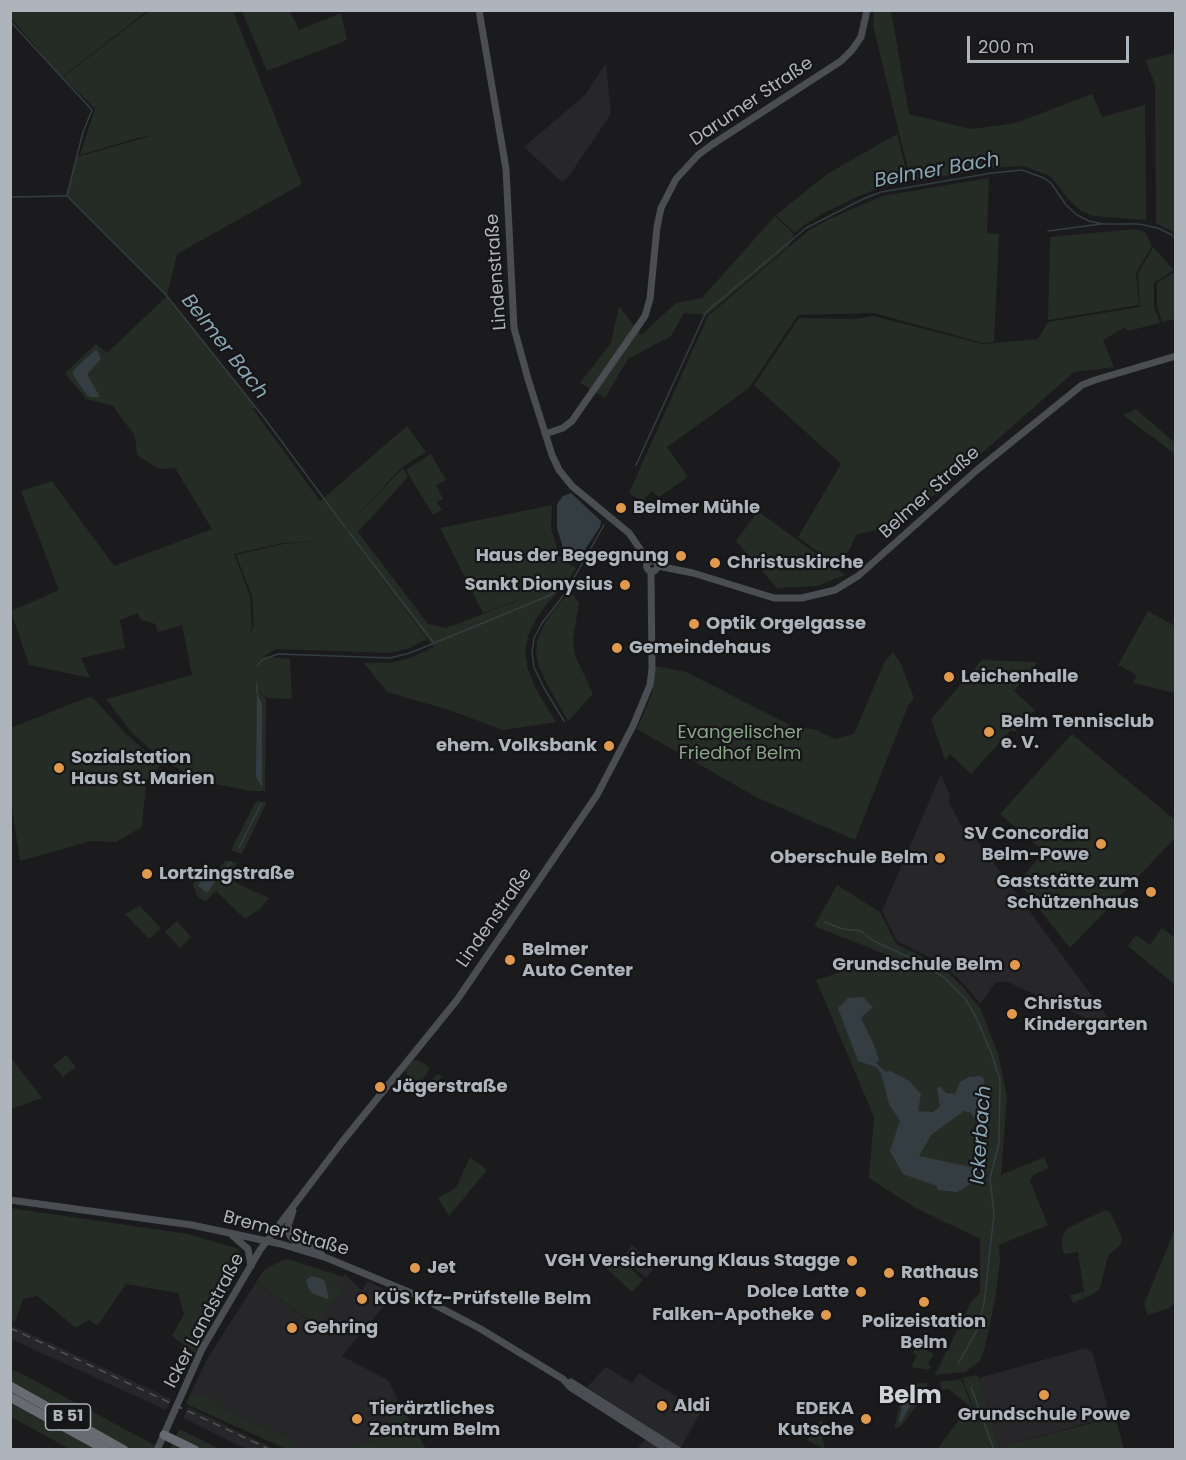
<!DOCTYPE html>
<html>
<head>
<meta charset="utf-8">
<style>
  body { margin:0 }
  #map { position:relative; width:1186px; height:1460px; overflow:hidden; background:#1b1b1d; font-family:Poppins,sans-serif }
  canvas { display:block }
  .frame { position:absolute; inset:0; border:12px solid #aeb4bb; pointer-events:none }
  .scale { position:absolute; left:967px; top:36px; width:162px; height:27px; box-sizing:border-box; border:3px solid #aeb4bb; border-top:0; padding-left:8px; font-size:18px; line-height:21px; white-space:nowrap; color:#aeb4bb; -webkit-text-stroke:4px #161618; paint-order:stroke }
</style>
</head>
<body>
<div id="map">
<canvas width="1186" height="1460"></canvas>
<div class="frame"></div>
<div class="scale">200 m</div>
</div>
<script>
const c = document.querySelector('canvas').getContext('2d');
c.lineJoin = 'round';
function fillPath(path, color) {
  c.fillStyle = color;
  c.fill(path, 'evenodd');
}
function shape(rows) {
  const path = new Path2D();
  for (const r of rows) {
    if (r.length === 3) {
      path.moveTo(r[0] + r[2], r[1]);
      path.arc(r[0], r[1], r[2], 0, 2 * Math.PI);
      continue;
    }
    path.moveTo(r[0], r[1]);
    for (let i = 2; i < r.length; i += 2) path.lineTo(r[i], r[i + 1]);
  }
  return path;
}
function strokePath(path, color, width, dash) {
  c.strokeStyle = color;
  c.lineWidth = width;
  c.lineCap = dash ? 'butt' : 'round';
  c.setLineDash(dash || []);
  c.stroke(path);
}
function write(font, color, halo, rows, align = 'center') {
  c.font = font + ' Poppins,sans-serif';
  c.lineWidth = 4.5;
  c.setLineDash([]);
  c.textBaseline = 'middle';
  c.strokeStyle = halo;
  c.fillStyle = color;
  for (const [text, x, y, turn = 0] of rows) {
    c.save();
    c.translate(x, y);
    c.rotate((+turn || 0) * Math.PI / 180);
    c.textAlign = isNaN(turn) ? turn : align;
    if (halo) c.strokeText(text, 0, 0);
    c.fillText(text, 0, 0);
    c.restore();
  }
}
fillPath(shape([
  [606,63,611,114,569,176,562,182,524,147,585,95],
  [941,774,950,796,949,803,961,825,971,832,1115,1027,1107,1028,1008,982,996,982,980,1004,964,984,941,963,897,941,882,911],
  [632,1245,656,1266,646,1278,622,1258],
  [345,1274,362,1291,367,1281,394,1294,342,1356,388,1380,398,1400,379,1439,348,1449,307,1449,298,1446,294,1441,226,1409,207,1396,190,1395,206,1361,256,1282,315,1325,343,1290,337,1286],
  [11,1325,171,1399,166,1410,11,1339],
  [1086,1348,1093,1354,1110,1417,999,1447,979,1378],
  [606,1367,632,1383,639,1373,701,1412,680,1449,637,1449,653,1430,587,1387],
  [188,1407,275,1449,246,1449,183,1418]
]), '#272729');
fillPath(shape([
  [10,11,11,10,147,11,62,77,11,18],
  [149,11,233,11,302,184,177,254,167,296,256,407,247,411,253,409,320,501,407,426,426,452,402,467,350,523,403,468,408,477,358,532,428,624,446,628,537,593,483,613,440,528,552,505,551,528,559,555,566,562,576,568,568,581,547,604,536,619,528,636,525,652,528,670,537,691,556,722,503,730,449,710,387,692,364,663,389,663,410,658,434,647,350,538,427,639,407,649,390,653,276,649,264,656,290,659,292,699,266,698,256,689,266,699,265,791,250,791,206,782,182,771,159,757,132,733,106,699,192,675,182,625,158,632,155,624,140,619,138,613,120,620,125,648,81,658,90,678,29,665,11,611,59,590,21,491,52,481,114,566,212,529,175,468,159,469,137,455,135,436,113,406,86,399,65,373,96,344,107,353,167,296,67,196,77,157,154,135,137,138,80,155,95,109,63,77],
  [315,541,284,544,236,555,252,596,254,626,249,636,252,626,250,596,234,554,283,543],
  [242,11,290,11,299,30,341,13,347,40,267,71],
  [874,11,891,11,909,114,971,129,1016,123,1092,94,1102,117,1145,105,1146,220,1093,216,1081,211,1071,202,1050,176,1023,166,991,168,911,182,873,25],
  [1175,53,1176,53,1175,233,1156,223,1155,84,1145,60],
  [897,134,909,182,880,188,861,195,824,213,804,225,795,233,776,215,827,174],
  [989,178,987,233,999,234,994,342,983,343,874,313,798,315,749,388,667,447,688,477,659,497,651,491,643,502,629,493,708,316,808,231,827,220,882,196],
  [775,216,794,234,789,246,707,315,684,313,671,336,628,359,605,398,580,383,611,343,619,306,641,335,676,303,702,298],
  [1135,229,1145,232,1152,246,1136,273,1139,305,1048,320,1050,237],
  [1153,247,1174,270,1154,283,1154,306,1160,323,1128,331,1124,328,1103,340,1114,367,1074,372,899,526,857,534,840,568,798,537,841,464,754,385,799,318,855,319,873,316,983,344,1038,339,1048,322,1140,307,1138,274],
  [1175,272,1175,319,1162,322,1157,306,1157,283],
  [1136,409,1175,443,1175,454,1123,415],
  [431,454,446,480,436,485,443,499,437,502,442,510,433,515,406,470],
  [758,511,845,575,817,586,777,588,736,541],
  [570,591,579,603,573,639,575,655,593,694,568,721,548,686,539,667,536,654,537,641,543,626,556,607],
  [1148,611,1175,626,1175,693,1133,683,1137,675,1118,665],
  [893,652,900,662,914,698,908,706,855,840,758,798,637,729,652,694,655,666,686,672,792,726,817,730,835,739,854,734,884,663],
  [982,660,1038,662,1014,691,1035,710,1015,732,1011,730,971,774,950,754,945,760,931,719],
  [91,696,126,734,161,765,146,782,142,827,116,842,91,841,20,861,11,800,11,728],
  [1072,734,1175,820,1176,837,1070,948,1018,882,1044,852,1000,814],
  [256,801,267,802,242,854,231,850],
  [226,860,237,863,229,877,240,885,269,898,260,909,245,919,216,891,205,902,197,896,193,884,196,879,215,874],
  [837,885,880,912,896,944,940,965,962,986,980,1008,998,1054,1007,1097,1001,1175,1044,1157,1049,1168,1033,1175,1030,1181,1048,1225,999,1245,1000,1262,995,1300,984,1351,980,1361,965,1372,935,1375,971,1302,980,1293,980,1239,914,1207,869,1178,874,1117,816,980,890,956,814,926],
  [140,906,161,928,149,939,125,914],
  [177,921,191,937,180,948,165,932],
  [1162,928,1175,938,1175,985,1128,946,1136,935,1150,945],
  [66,1055,76,1067,63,1077,53,1065],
  [11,1058,42,1098,11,1109],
  [418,1060,430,1068,420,1084,405,1072,412,1061],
  [439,1074,442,1077,423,1101,422,1093,435,1076],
  [470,1157,487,1170,449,1216,438,1198,456,1188],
  [10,1208,188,1234,239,1249,243,1263,195,1353,172,1336,184,1314,178,1293,126,1284,98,1325,88,1320,76,1328,37,1296,23,1299,15,1322,10,1320],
  [1105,1210,1110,1212,1122,1238,1121,1244,1108,1256,1100,1288,1095,1293,1073,1303,1070,1295,1084,1292,1078,1252,1064,1254,1063,1252,1062,1241,1064,1233,1068,1228],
  [1175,1229,1175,1303,1169,1308,1148,1315,1144,1304],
  [616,1255,643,1280,632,1292,605,1267],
  [283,1260,291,1260,344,1277,337,1286,343,1290,316,1325,256,1282,265,1269],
  [917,1345,934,1354,928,1364,931,1366,929,1370,911,1367,917,1355,913,1353],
  [10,1369,24,1375,162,1449,70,1449,11,1417],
  [978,1375,999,1447,1115,1417,1124,1449,990,1449,962,1378],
  [961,1379,971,1404,990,1448,938,1449,945,1438,950,1442,946,1437,970,1406,948,1389,941,1390,940,1382],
  [914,1383,927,1383,928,1391,901,1426,894,1429,903,1390],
  [190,1395,207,1396,226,1409,294,1441,298,1446,307,1449,286,1449,186,1404],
  [398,1400,426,1449,348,1449,379,1439],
  [821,1420,823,1422,822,1437,825,1449,807,1440],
  [179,1429,219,1449,170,1450]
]), '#252c25');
fillPath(shape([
  [97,350,101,359,88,373,88,376,100,397,91,397,87,395,73,375,73,371,93,352],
  [571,493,601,521,600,527,582,554,577,558,570,558,565,554,557,528,557,504,563,496],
  [257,693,262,704,262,787,256,777],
  [217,878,209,891,206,892,198,886,200,882],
  [863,997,873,1007,861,1018,874,1045,879,1060,876,1063,886,1072,890,1071,909,1081,921,1094,918,1111,933,1112,940,1107,937,1088,940,1086,946,1093,955,1094,960,1082,969,1077,981,1076,984,1079,983,1118,975,1119,971,1113,964,1111,931,1135,919,1156,980,1169,975,1181,957,1192,938,1190,937,1186,903,1174,890,1151,900,1121,889,1104,881,1073,876,1067,858,1061,838,1008,848,998],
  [312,1276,323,1279,325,1283,329,1297,327,1299,312,1293,308,1288,306,1280],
  [911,1389,917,1390,919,1397,912,1403,901,1422,899,1423,903,1402]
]), '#343e42');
strokePath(shape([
  [10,21,92,110,83,132,67,195],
  [67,196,167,296,265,419,345,527],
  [10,197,66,196],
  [1048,231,1101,224],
  [636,465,706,312,806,228,863,199,881,192,992,173,1022,170,1044,178,1051,183,1066,205,1077,215,1089,221,1103,224,1139,224,1158,228,1172,235,1176,239],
  [349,532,433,642],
  [258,665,262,660,278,654,390,658,410,653,546,597,571,583],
  [257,693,257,684],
  [564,721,544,688,534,667,532,653,534,638,542,623,566,592,604,525],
  [239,848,261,804],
  [217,878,231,862],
  [824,922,843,929,861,931,872,940,919,962,945,978,966,1000,976,1017,991,1052,1000,1080,999,1143,990,1178,994,1214,984,1304,976,1332,958,1364],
  [971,1387,994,1450]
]), '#343e42', 1.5);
strokePath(shape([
  [479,10,506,169,514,328,528,379,552,455,559,470,572,486,629,533,649,562],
  [545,434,563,428,572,421,645,316,650,299,657,227,661,208,676,179,698,155,713,144,841,61,852,50,861,37,867,10],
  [652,566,5.5],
  [658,566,693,573,774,598,802,598,835,590,858,576,977,470,1082,385,1095,380,1176,356],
  [10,1200,192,1225,281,1244,327,1258,416,1295,479,1328,563,1379,570,1387,668,1450],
  [293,1211,288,1226,290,1236,296,1242,313,1248,322,1255],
  [233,1236,248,1249,251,1266],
  [571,1382,678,1450],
  [157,1450,202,1349,260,1250,342,1142,457,1000,597,795,633,726,650,685,652,669,651,571]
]), '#4a4d51', 7);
strokePath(shape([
  [10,1386,124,1450],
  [10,1397,106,1450],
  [164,1435,195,1450]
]), '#686c72', 9);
strokePath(shape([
  [10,1328,271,1450]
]), '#515458', 1.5, [8, 6]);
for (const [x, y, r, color] of [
  [621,508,6,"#e1994e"],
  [681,556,6,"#e1994e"],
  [715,563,6,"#e1994e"],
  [625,585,6,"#e1994e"],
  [694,624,6,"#e1994e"],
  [617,648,6,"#e1994e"],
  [949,677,6,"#e1994e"],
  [989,732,6,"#e1994e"],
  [609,746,6,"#e1994e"],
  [59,768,6,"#e1994e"],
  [1101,844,6,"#e1994e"],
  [940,858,6,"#e1994e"],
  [147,874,6,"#e1994e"],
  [1151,892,6,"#e1994e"],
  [510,960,6,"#e1994e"],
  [1015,965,6,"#e1994e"],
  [1012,1014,6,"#e1994e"],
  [380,1087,6,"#e1994e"],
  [852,1261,6,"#e1994e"],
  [415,1268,6,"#e1994e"],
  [889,1273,6,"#e1994e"],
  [861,1292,6,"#e1994e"],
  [362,1299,6,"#e1994e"],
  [924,1302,6,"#e1994e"],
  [826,1315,6,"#e1994e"],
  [292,1328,6,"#e1994e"],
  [1044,1395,6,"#e1994e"],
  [662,1406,6,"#e1994e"],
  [357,1419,6,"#e1994e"],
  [866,1419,6,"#e1994e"]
]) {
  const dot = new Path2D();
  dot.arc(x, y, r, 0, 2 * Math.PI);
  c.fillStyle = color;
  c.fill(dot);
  strokePath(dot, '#161618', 2);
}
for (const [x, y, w] of [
  [68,1417,45]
]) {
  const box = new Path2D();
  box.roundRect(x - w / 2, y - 13, w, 26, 4.5);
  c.fillStyle = '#161618';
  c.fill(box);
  strokePath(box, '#aeb4bb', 1.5);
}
write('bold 16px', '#aeb4bb', null, [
  ["B 51",68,1417]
]);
write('18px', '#aeb4bb', '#161618', [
  ["Darumer Straße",752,102,-34],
  ["Lindenstraße",497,272,-94],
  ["Belmer Straße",930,493,-42],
  ["Lindenstraße",495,918,-55],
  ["Bremer Straße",286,1234,15],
  ["Icker Landstraße",205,1321,-62]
]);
write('bold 18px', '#aeb4bb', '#161618', [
  ["Belmer Mühle",633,508],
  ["Haus der Begegnung",669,556,"right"],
  ["Christuskirche",727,563],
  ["Sankt Dionysius",613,585,"right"],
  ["Optik Orgelgasse",706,624],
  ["Gemeindehaus",629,648],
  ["Leichenhalle",961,677],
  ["Belm Tennisclub",1001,722],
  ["e. V.",1001,743],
  ["ehem. Volksbank",597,746,"right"],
  ["Sozialstation",71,758],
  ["Haus St. Marien",71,779],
  ["SV Concordia",1089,834,"right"],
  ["Belm-Powe",1089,855,"right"],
  ["Oberschule Belm",928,858,"right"],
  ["Lortzingstraße",159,874],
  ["Gaststätte zum",1139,882,"right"],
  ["Schützenhaus",1139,903,"right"],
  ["Belmer",522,950],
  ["Auto Center",522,971],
  ["Grundschule Belm",1003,965,"right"],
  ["Christus",1024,1004],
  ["Kindergarten",1024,1025],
  ["Jägerstraße",392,1087],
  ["VGH Versicherung Klaus Stagge",840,1261,"right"],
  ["Jet",427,1268],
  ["Rathaus",901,1273],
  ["Dolce Latte",849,1292,"right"],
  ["KÜS Kfz-Prüfstelle Belm",374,1299],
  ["Falken-Apotheke",814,1315,"right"],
  ["Polizeistation",924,1322,"center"],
  ["Belm",924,1343,"center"],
  ["Gehring",304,1328],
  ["Aldi",674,1406],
  ["Tierärztliches",369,1409],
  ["Zentrum Belm",369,1430],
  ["EDEKA",854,1409,"right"],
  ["Kutsche",854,1430,"right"],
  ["Grundschule Powe",1044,1415,"center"]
], 'left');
write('18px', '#8aa488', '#161618', [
  ["Evangelischer",740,733],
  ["Friedhof Belm",740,754]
]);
write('italic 20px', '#89a5b2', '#161618', [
  ["Belmer Bach",937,171,-10],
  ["Belmer Bach",224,347,52],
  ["Ickerbach",982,1135,-86]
]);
write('bold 24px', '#cfd2d7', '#161618', [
  ["Belm",910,1397]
]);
</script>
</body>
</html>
